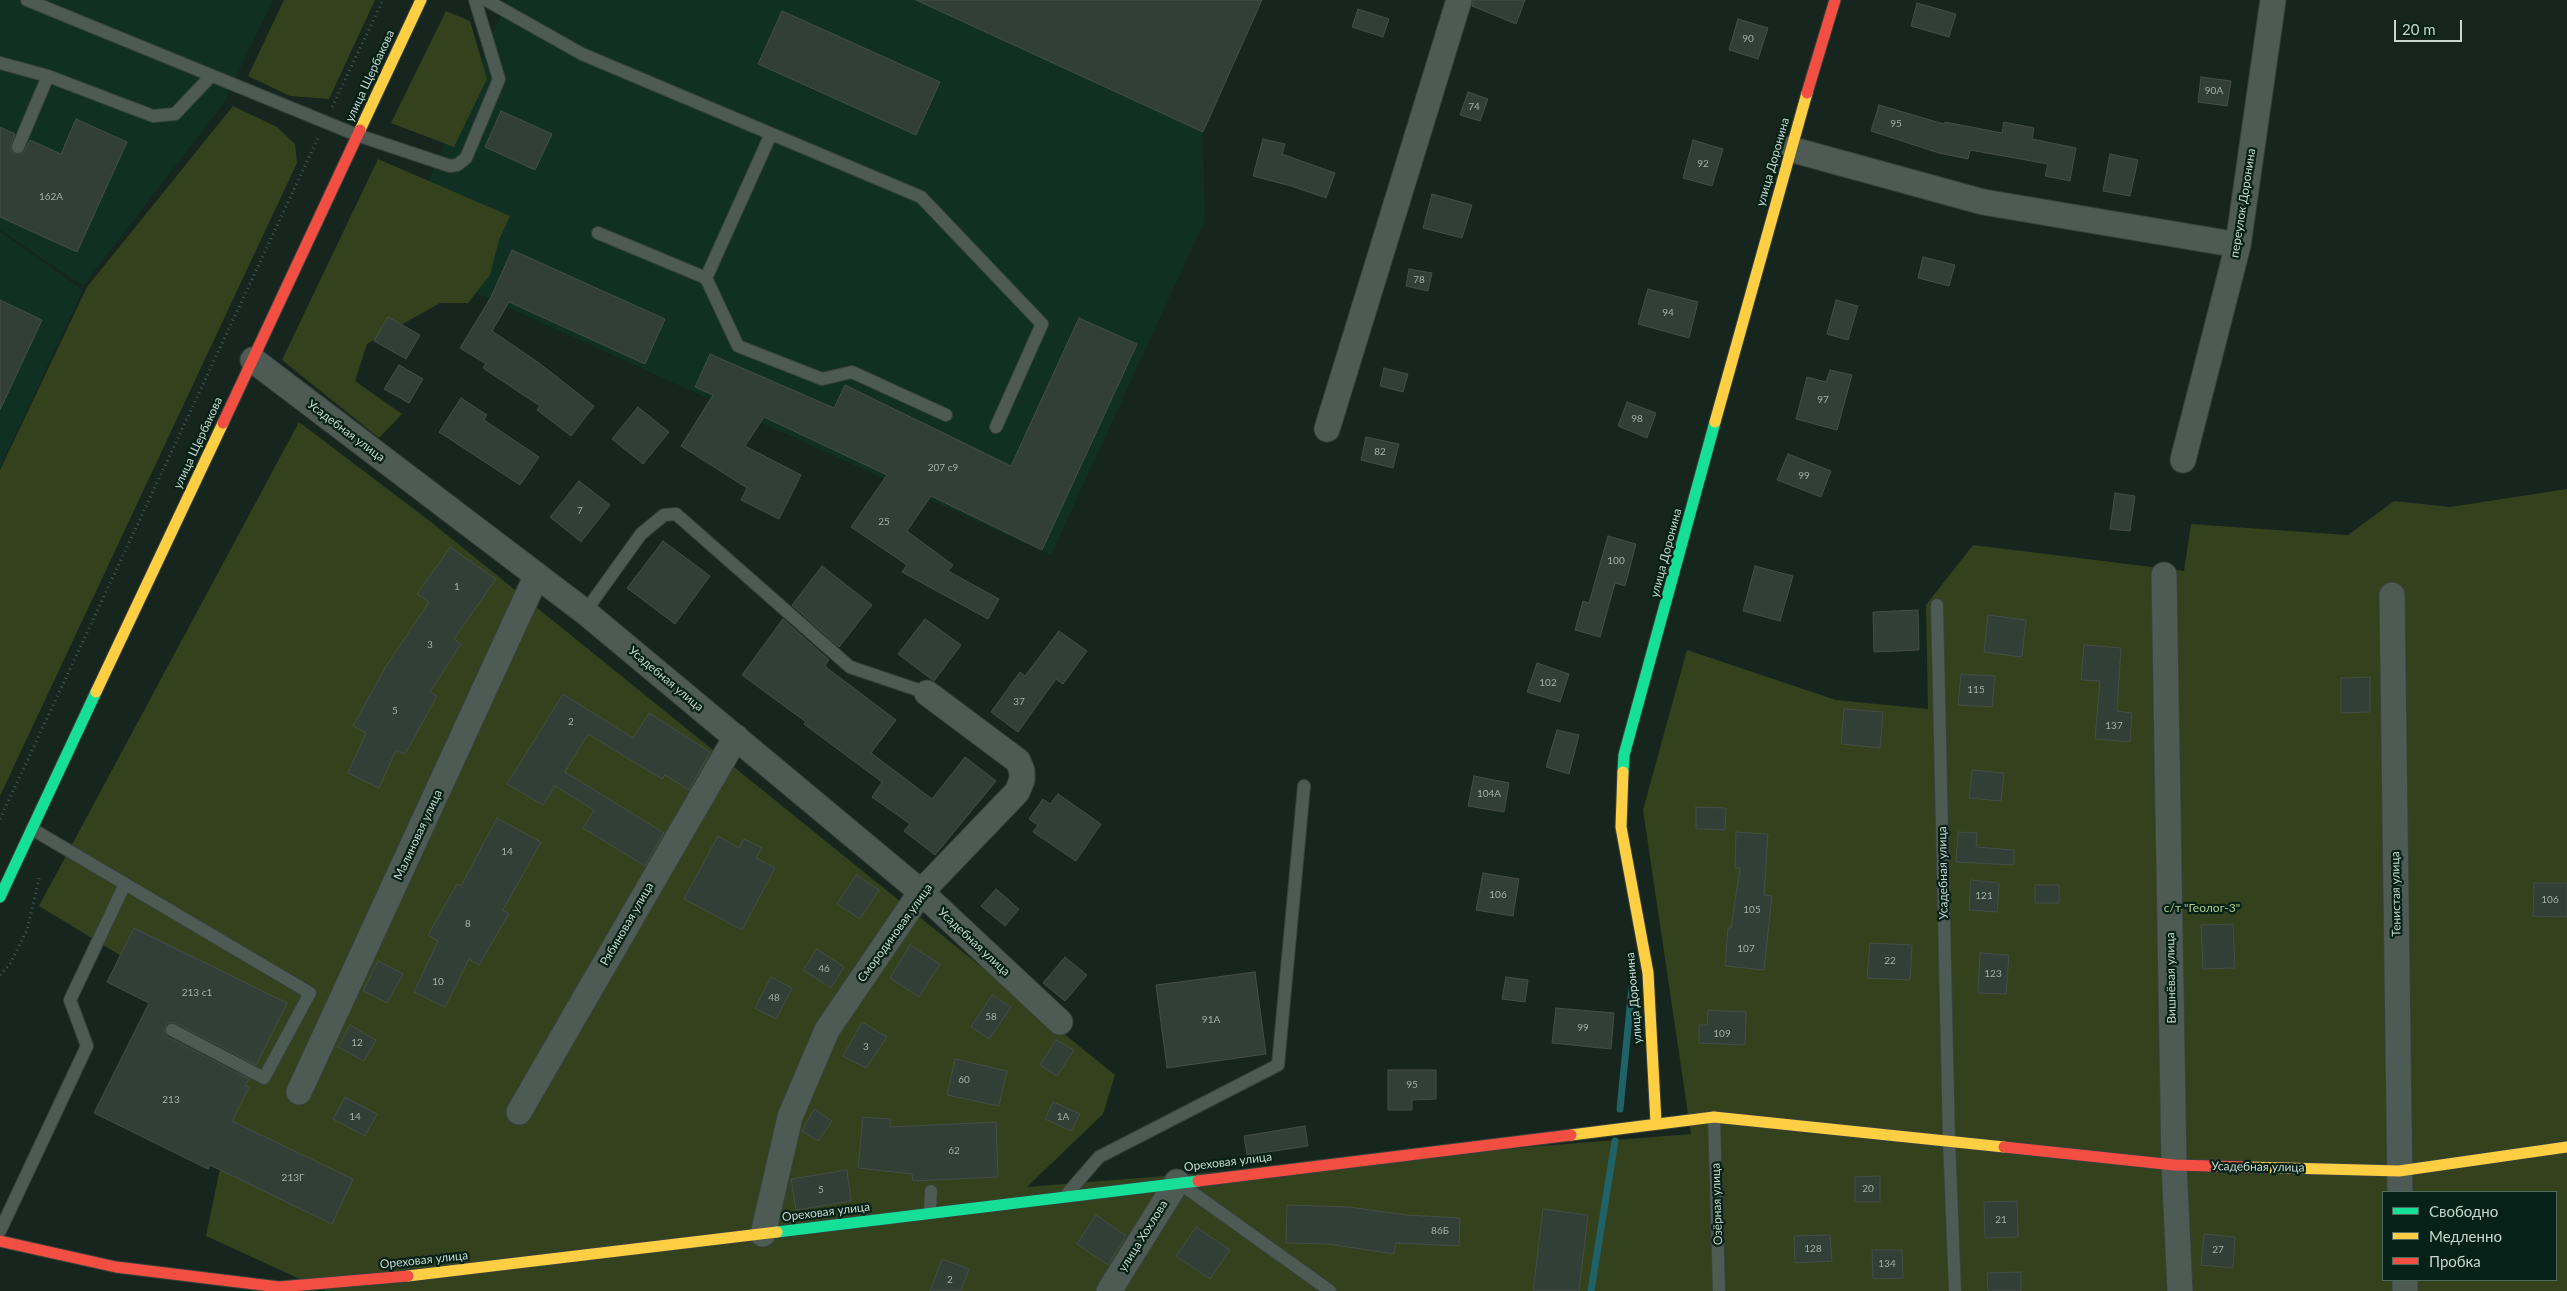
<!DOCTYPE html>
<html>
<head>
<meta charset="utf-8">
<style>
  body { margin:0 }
  #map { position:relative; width:2567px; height:1291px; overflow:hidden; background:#17251f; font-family:Lato,sans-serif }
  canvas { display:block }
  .legend { position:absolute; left:2382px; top:1191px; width:175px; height:90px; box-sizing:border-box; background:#062117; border:1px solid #536960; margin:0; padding:6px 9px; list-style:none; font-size:15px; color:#c7d6ce }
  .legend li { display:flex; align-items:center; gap:10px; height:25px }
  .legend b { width:25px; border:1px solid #536960 }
  .scale { position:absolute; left:2394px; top:20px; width:68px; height:22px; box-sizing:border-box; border:2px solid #c7d6ce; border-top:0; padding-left:6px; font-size:15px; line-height:18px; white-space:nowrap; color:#c7d6ce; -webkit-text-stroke:4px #062117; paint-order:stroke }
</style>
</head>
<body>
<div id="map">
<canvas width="2567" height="1291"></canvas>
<ul class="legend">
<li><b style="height:6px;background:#16e098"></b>Свободно</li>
<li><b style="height:6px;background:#ffcf43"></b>Медленно</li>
<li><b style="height:6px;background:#f24e42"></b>Пробка</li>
</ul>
<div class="scale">20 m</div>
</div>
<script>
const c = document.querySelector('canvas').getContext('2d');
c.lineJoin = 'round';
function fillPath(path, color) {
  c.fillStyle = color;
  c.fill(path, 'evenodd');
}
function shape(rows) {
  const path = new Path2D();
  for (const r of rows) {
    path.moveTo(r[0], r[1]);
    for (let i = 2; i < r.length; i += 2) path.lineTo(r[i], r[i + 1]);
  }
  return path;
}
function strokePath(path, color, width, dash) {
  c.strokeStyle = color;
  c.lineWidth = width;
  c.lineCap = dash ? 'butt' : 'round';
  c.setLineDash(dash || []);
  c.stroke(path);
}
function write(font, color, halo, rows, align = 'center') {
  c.font = font + ' Lato,sans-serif';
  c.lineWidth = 4.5;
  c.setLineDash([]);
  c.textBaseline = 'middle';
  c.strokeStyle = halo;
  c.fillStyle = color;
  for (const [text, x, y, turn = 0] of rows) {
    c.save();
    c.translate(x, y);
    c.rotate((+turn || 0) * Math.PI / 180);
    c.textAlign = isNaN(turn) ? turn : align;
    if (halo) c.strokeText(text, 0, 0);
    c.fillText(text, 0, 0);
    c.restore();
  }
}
fillPath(shape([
  [0,0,273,0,223,104,83,286,0,230],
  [508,0,1262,0,1203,132,1205,220,1051,555,395,256],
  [0,232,83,290,0,468]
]), '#0f3023');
fillPath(shape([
  [284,0,375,0,329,99,290,96,248,76],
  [446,11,470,21,487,79,454,147,391,123],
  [233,106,277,127,295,144,297,163,0,796,0,470,87,287],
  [378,159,510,216,499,240,490,275,468,303,440,303,367,344,355,381,402,414,379,438,282,360],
  [299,422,431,522,1115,1075,1103,1114,1027,1187,1691,1134,1643,810,1687,650,1836,700,1928,709,1926,605,1973,545,2184,571,2191,524,2348,535,2394,501,2450,507,2567,489,2567,1291,326,1291,206,1236,248,1033,39,906],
  [2383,1192,2556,1192,2556,1280,2383,1280]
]), '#33411c');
strokePath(shape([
  [1620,1109,1632,987],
  [1591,1291,1615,1141]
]), '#1f6369', 7);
const building = shape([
  [916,0,1262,0,1203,132,916,0],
  [1473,0,1525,0,1516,24,1472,6,1473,0],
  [1917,3,1956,14,1949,37,1911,26,1917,3],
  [1358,9,1389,19,1383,37,1352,27,1358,9],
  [782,11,940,82,916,135,758,64,782,11],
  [1738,19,1768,28,1758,59,1729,50,1738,19],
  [2201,77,2231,81,2227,106,2198,102,2201,77],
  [1468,92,1488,99,1480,121,1460,115,1468,92],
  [1879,105,1944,124,1945,122,2002,133,2004,122,2034,128,2032,139,2076,148,2070,181,2045,176,2048,164,1970,150,1968,159,1939,153,1871,131,1879,105],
  [501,111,552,134,535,170,485,147,501,111],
  [76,119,127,142,77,252,0,217,0,127,15,134,10,148,14,154,23,153,30,140,61,154,76,119],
  [1263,139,1285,144,1282,154,1335,173,1326,198,1291,186,1253,176,1263,139],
  [1693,140,1723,149,1712,186,1683,178,1693,140],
  [2110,154,2138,160,2130,196,2103,191,2110,154],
  [1432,194,1472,205,1462,238,1423,228,1432,194],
  [512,250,665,319,645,364,509,302,492,331,539,363,594,406,571,436,537,410,540,406,483,368,486,364,460,348,491,297,512,250],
  [1923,257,1955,265,1949,286,1918,278,1923,257],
  [1409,269,1432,273,1428,291,1406,286,1409,269],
  [1648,289,1698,302,1689,338,1638,324,1648,289],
  [0,300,42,320,0,410,0,300],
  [1836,300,1858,306,1848,340,1827,334,1836,300],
  [388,317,420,335,406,359,374,341,388,317],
  [1079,318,1137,344,1042,550,931,496,907,531,953,565,948,571,999,599,988,619,902,572,907,565,851,527,887,475,764,417,745,446,801,475,779,519,741,500,747,488,681,446,713,395,695,387,710,354,834,408,845,385,1011,466,1079,318],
  [399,365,423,379,409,403,384,389,399,365],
  [1384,368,1408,374,1403,392,1380,386,1384,368],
  [1830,370,1852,375,1837,430,1796,419,1807,377,1826,382,1830,370],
  [461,398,487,415,484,420,539,457,520,485,439,432,461,398],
  [1627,402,1656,413,1647,438,1618,426,1627,402],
  [638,407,669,432,643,464,612,439,638,407],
  [1366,437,1399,444,1393,468,1361,460,1366,437],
  [1788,454,1831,471,1821,497,1777,480,1788,454],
  [579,481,610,505,581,542,550,517,579,481],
  [2115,493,2135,496,2130,531,2110,529,2115,493],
  [1608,536,1636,544,1625,586,1615,583,1600,637,1575,630,1583,601,1589,603,1608,536],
  [663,541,710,576,675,624,627,588,663,541],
  [450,547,496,579,454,639,461,644,430,692,437,696,405,754,396,750,379,788,348,773,366,733,353,726,386,666,429,602,417,594,450,547],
  [822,566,872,605,839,647,792,605,822,566],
  [1755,566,1793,576,1780,621,1743,611,1755,566],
  [1918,610,1919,650,1874,652,1873,612,1918,610],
  [1988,615,2026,620,2022,657,1984,652,1988,615],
  [783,619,829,660,825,665,827,668,896,720,871,753,932,799,965,757,996,781,935,855,904,831,910,824,872,797,882,782,804,724,806,722,742,675,783,619],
  [925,619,961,645,934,681,898,654,925,619],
  [1059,631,1087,651,1063,684,1056,679,1018,732,991,712,1020,672,1025,676,1059,631],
  [2084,645,2121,648,2117,711,2132,713,2130,742,2095,739,2100,681,2081,680,2084,645],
  [1537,663,1569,674,1560,702,1527,692,1537,663],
  [1961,674,1995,676,1992,707,1958,705,1961,674],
  [2370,677,2370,712,2341,713,2341,678,2370,677],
  [563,694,633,738,649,713,710,752,689,790,665,775,662,779,588,734,565,772,664,833,645,866,583,828,594,810,555,786,543,805,507,784,563,694],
  [1844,709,1883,712,1880,748,1841,744,1844,709],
  [1557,730,1579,735,1569,774,1546,767,1557,730],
  [1972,770,2004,773,2001,801,1969,798,1972,770],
  [1474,776,1509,783,1504,812,1468,806,1474,776],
  [1058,794,1101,824,1076,861,1033,832,1038,825,1029,819,1043,799,1050,804,1058,794],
  [1696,807,1726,808,1725,830,1696,829,1696,807],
  [497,818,541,842,503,910,509,914,479,965,469,959,445,1007,414,992,438,941,428,935,457,884,461,886,497,818],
  [1736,832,1768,834,1764,895,1772,896,1764,970,1725,966,1728,928,1731,928,1740,868,1735,868,1736,832],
  [1958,832,1977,833,1976,847,2014,850,2014,865,1956,862,1958,832],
  [718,836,739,848,744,839,762,848,756,858,775,868,742,930,684,899,718,836],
  [1483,873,1519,879,1513,916,1476,910,1483,873],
  [856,875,879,890,860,919,837,904,856,875],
  [1971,880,1999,883,1997,912,1969,910,1971,880],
  [2534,883,2567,883,2567,917,2533,916,2534,883],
  [2035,885,2059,885,2059,903,2035,903,2035,885],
  [996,889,1019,909,1005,926,981,906,996,889],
  [2233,924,2235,968,2203,969,2201,925,2233,924],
  [134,928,287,1003,256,1065,175,1023,167,1023,164,1031,168,1037,249,1079,245,1086,249,1087,232,1121,353,1179,332,1224,210,1165,208,1169,94,1113,149,1003,107,982,134,928],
  [1870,943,1912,945,1910,980,1867,978,1870,943],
  [910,945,940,964,919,997,890,978,910,945],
  [817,949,844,967,831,988,803,970,817,949],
  [1980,953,2009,955,2006,994,1978,993,1980,953],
  [1065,957,1087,975,1065,1001,1043,983,1065,957],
  [378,961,403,974,387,1003,363,991,378,961],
  [1255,972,1266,1054,1167,1068,1156,985,1255,972],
  [771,977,792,988,776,1019,755,1008,771,977],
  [1506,977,1528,980,1525,1002,1502,999,1506,977],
  [992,995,1011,1007,989,1039,971,1027,992,995],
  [1556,1008,1614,1013,1611,1049,1552,1043,1556,1008],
  [1708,1010,1746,1012,1745,1045,1699,1043,1699,1025,1707,1025,1708,1010],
  [862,1022,887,1037,866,1068,843,1056,862,1022],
  [350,1025,376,1040,364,1061,338,1047,350,1025],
  [1056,1040,1074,1050,1057,1076,1040,1065,1056,1040],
  [955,1059,1007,1071,999,1106,947,1095,955,1059],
  [1388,1070,1436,1070,1436,1099,1412,1100,1412,1110,1388,1110,1388,1070],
  [345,1097,377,1114,365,1136,333,1119,345,1097],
  [1053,1102,1080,1114,1071,1131,1045,1119,1053,1102],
  [814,1109,832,1121,818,1141,802,1131,814,1109],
  [863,1117,891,1119,890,1127,996,1122,998,1177,913,1181,912,1174,858,1168,863,1117],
  [1305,1126,1308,1146,1247,1155,1244,1136,1305,1126],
  [847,1170,851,1201,796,1210,791,1179,847,1170],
  [1880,1176,1880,1202,1855,1202,1855,1177,1880,1176],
  [2017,1201,2018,1237,1985,1238,1984,1202,2017,1201],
  [1287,1205,1349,1207,1407,1215,1460,1218,1459,1246,1396,1243,1394,1254,1328,1244,1286,1243,1287,1205],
  [1543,1209,1588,1215,1579,1291,1533,1291,1543,1209],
  [1096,1215,1126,1236,1108,1265,1077,1244,1096,1215],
  [1196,1227,1230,1250,1210,1279,1176,1256,1196,1227],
  [2204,1234,2235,1237,2233,1268,2201,1265,2204,1234],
  [1830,1235,1832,1261,1795,1263,1794,1236,1830,1235],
  [1872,1250,1902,1250,1903,1278,1873,1279,1872,1250],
  [942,1259,969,1269,961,1291,930,1291,942,1259],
  [2021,1272,2021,1291,1988,1291,1987,1273,2021,1272]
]);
fillPath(building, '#323f36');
strokePath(building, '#444e48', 1);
const lane = shape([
  [27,0,357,135,450,166,457,165,466,158,499,79,475,0],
  [486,0,582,54,921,197,1042,324,996,427],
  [0,63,48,76,153,116,175,114,211,76],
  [18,147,48,76],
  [598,233,706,278,771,134],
  [706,278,738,346,822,379,852,372,946,415],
  [1937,605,1949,1140,1955,1291],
  [585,612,641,534,664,515,676,514,850,667,927,693],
  [32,829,310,993,264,1078,172,1030],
  [1714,1117,1719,1291],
  [1182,1185,1330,1291],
  [1067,1194,1099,1157,1278,1065,1304,786],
  [930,1212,931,1191],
  [0,1231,87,1046,70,1000,125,884]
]);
const street = shape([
  [1790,149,1983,202,2238,245],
  [253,360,585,612,921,892,1060,1022],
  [1327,429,1459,0],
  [2183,460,2238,245,2273,0],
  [2164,575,2174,1165,2180,1291],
  [2392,595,2400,1192],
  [299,1092,536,577],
  [519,1112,736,737],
  [763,1234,790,1117,827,1030,921,892,1017,792,1022,780,1022,771,1018,761,927,693],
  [2405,1280,2405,1291],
  [1109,1291,1177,1182]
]);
const fast = shape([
  [1623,772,1624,755,1715,422],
  [0,897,96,692],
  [777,1232,1198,1181]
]);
const slow = shape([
  [360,130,421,0],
  [1715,422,1807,93],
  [96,692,223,423],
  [1623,772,1621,827,1648,973,1656,1123],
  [1571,1135,1714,1117,2004,1147],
  [2249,1167,2399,1171,2567,1147],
  [408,1276,777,1232]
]);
const jam = shape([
  [1807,93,1835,0],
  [223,423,360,130],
  [2004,1147,2174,1165,2249,1167],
  [1198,1181,1571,1135],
  [0,1241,116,1267,279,1287,408,1276]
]);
strokePath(lane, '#37423c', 14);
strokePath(street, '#37423c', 27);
strokePath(fast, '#37423c', 13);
strokePath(slow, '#37423c', 13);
strokePath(jam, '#37423c', 13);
strokePath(shape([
  [332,107,383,0],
  [0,819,318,138],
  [0,975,10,964,27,930,40,875]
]), '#4d5652', 3, [1, 4]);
strokePath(lane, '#4e5a54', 12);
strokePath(street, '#4e5a54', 25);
strokePath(fast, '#16e098', 11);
strokePath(slow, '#ffcf43', 11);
strokePath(jam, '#f24e42', 11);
write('10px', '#a2b0a8', null, [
  ["90",1748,39],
  ["90А",2214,91],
  ["74",1474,107],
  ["95",1896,124],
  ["92",1703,164],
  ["162А",51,197],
  ["78",1419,280],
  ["94",1668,313],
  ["97",1823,400],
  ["98",1637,419],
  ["82",1380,452],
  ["207 с9",943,468],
  ["99",1804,476],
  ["7",580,511],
  ["25",884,522],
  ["100",1616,561],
  ["1",457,587],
  ["3",430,645],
  ["102",1548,683],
  ["115",1976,690],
  ["37",1019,702],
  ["5",395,711],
  ["2",571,722],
  ["137",2114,726],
  ["104А",1489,794],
  ["14",507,852],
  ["106",1498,895],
  ["121",1984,896],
  ["106",2550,900],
  ["105",1752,910],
  ["8",468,924],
  ["107",1746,949],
  ["22",1890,961],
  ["46",824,969],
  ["123",1993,974],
  ["10",438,982],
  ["213 с1",197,993],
  ["48",774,998],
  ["58",991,1017],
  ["91А",1211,1020],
  ["99",1583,1028],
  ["109",1722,1034],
  ["12",357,1043],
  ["3",866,1047],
  ["60",964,1080],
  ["95",1412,1085],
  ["213",171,1100],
  ["14",355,1117],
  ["1А",1063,1117],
  ["62",954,1151],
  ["213Г",293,1178],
  ["20",1868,1189],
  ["5",821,1190],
  ["21",2001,1220],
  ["86Б",1440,1231],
  ["128",1813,1249],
  ["27",2218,1250],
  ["134",1887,1264],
  ["2",950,1280]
]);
write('12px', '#c7d6ce', '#062117', [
  ["улица Щербакова",370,76,-65],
  ["улица Доронина",1773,162,-74],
  ["переулок Доронина",2243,203,-81],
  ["Усадебная улица",346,431,37],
  ["улица Щербакова",198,443,-65],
  ["улица Доронина",1666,553,-75],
  ["Усадебная улица",666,679,40],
  ["Малиновая улица",418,835,-65],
  ["Усадебная улица",1943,873,-91],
  ["Тенистая улица",2396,894,-91],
  ["Рябиновая улица",627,924,-60],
  ["Смородиновая улица",895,933,-54],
  ["Усадебная улица",974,942,43],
  ["Вишнёвая улица",2171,978,-91],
  ["улица Доронина",1634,998,-95],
  ["Ореховая улица",1228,1162,-7],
  ["Усадебная улица",2258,1167,1],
  ["Озёрная улица",1717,1204,-92],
  ["Ореховая улица",826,1212,-7],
  ["улица Хохлова",1143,1236,-58],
  ["Ореховая улица",424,1260,-6]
]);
write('12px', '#b0cb83', '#062117', [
  ["с/т \"Геолог-3\"",2202,908]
]);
</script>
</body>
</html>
